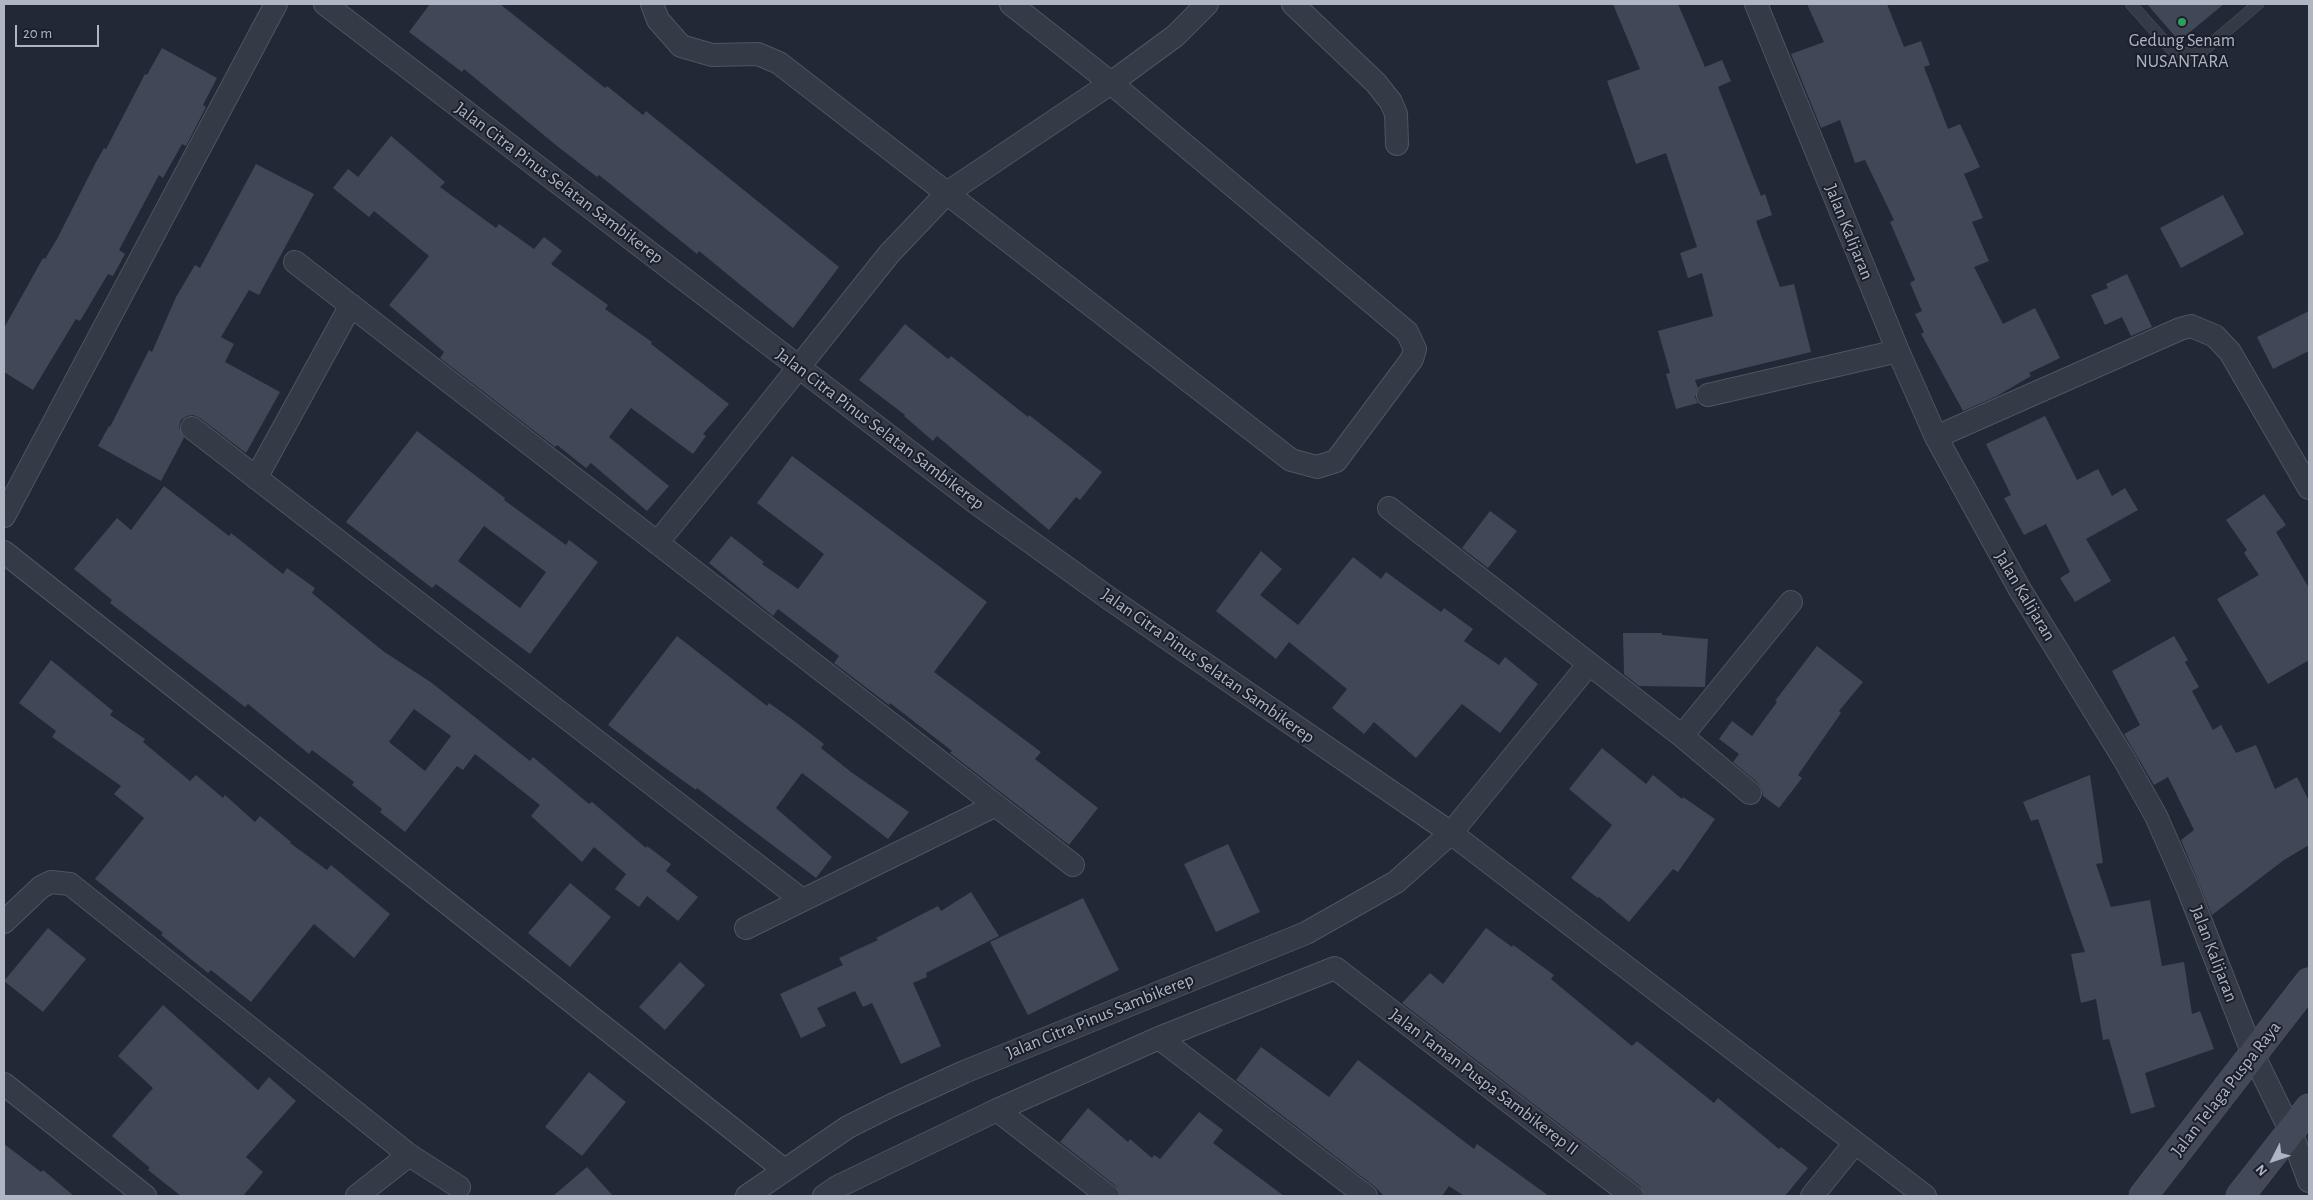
<!DOCTYPE html>
<html>
<head>
<meta charset="utf-8">
<style>
  body { margin:0 }
  #map { position:relative; width:2313px; height:1200px; overflow:hidden; background:#212836; font-family:"Alegreya Sans",sans-serif }
  canvas { display:block }
  .frame { position:absolute; inset:0; border:5px solid #afb5c3; pointer-events:none }
  .north { position:absolute; left:2248px; top:1135px; width:50px; height:50px; -webkit-text-stroke:4px #1a1f2b; paint-order:stroke; rotate:229deg; font-size:14px; font-weight:700; line-height:20px; text-align:center; color:#afb5c3 }
  .north::after { content:''; display:block; margin:auto; width:18px; height:22px; background:#afb5c3; clip-path:polygon(50% 0,100% 100%,50% 72%,0 100%) }
  .scale { position:absolute; left:15px; top:25px; width:84px; height:22px; box-sizing:border-box; border:2px solid #afb5c3; border-top:0; padding-left:6px; font-size:15px; line-height:18px; white-space:nowrap; color:#afb5c3; -webkit-text-stroke:4px #1a1f2b; paint-order:stroke }
</style>
</head>
<body>
<div id="map">
<canvas width="2313" height="1200"></canvas>
<div class="frame"></div>
<div class="north">N</div>
<div class="scale">20 m</div>
</div>
<script>
const c = document.querySelector('canvas').getContext('2d');
c.lineJoin = 'round';
function fillPath(path, color) {
  c.fillStyle = color;
  c.fill(path, 'evenodd');
}
function shape(rows) {
  const path = new Path2D();
  for (const r of rows) {
    path.moveTo(r[0], r[1]);
    for (let i = 2; i < r.length; i += 2) path.lineTo(r[i], r[i + 1]);
  }
  return path;
}
function strokePath(path, color, width, dash) {
  c.strokeStyle = color;
  c.lineWidth = width;
  c.lineCap = dash ? 'butt' : 'round';
  c.setLineDash(dash || []);
  c.stroke(path);
}
function write(font, color, halo, rows, align = 'center') {
  c.font = font + ' "Alegreya Sans",sans-serif';
  c.lineWidth = 4;
  c.setLineDash([]);
  c.textBaseline = 'middle';
  c.strokeStyle = halo;
  c.fillStyle = color;
  for (const [text, x, y, turn = 0] of rows) {
    c.save();
    c.translate(x, y);
    c.rotate((+turn || 0) * Math.PI / 180);
    c.textAlign = isNaN(turn) ? turn : align;
    if (halo) c.strokeText(text, 0, 0);
    c.fillText(text, 0, 0);
    c.restore();
  }
}
fillPath(shape([
  [430,4,500,4,605,88,607,86,643,115,646,111,839,267,793,328,699,251,697,254,599,175,597,177,557,146,464,69,462,72,409,32],
  [1613,4,1678,4,1705,67,1722,60,1731,81,1718,87,1761,196,1765,194,1772,215,1756,221,1780,287,1794,284,1811,352,1695,380,1698,388,1695,397,1698,403,1676,409,1666,374,1670,373,1658,331,1713,316,1702,273,1688,278,1680,253,1697,247,1666,153,1636,164,1607,81,1640,69],
  [1807,4,1887,4,1904,47,1921,41,1930,65,1924,67,1948,129,1960,124,1980,167,1964,174,1983,218,1972,222,1989,261,1974,267,2003,324,2035,308,2060,358,2029,373,2031,376,1997,396,1963,411,1921,334,1924,332,1915,314,1922,311,1910,283,1915,280,1890,222,1894,220,1865,160,1855,163,1840,120,1821,128,1791,54,1824,42],
  [2147,4,2224,4,2179,41],
  [162,48,217,78,203,105,206,107,186,146,182,144,163,178,159,175,119,250,125,254,113,276,108,274,80,321,76,319,33,390,4,372,4,328,43,258,45,259,57,239,95,164,104,148,106,149,145,74,147,75],
  [391,136,445,182,440,187,496,228,499,224,534,249,544,237,562,251,551,264,608,305,605,309,652,342,651,344,729,404,703,434,706,436,693,454,631,408,609,437,669,486,647,511,591,463,586,468,557,445,555,447,440,358,444,352,389,305,429,256,374,211,369,217,333,188,348,169,358,177],
  [256,164,314,194,259,295,249,290,221,337,234,344,225,362,280,392,246,453,200,418,193,415,187,416,181,420,179,427,184,438,161,481,98,446,109,426,110,427,149,350,152,352,176,297,195,265,200,268],
  [2223,195,2244,234,2181,268,2160,228],
  [2127,274,2152,327,2131,336,2122,317,2105,325,2091,295,2108,288,2106,284],
  [2309,311,2309,351,2273,369,2257,337],
  [905,324,948,359,951,356,1028,417,1029,415,1102,472,1080,500,1076,497,1049,530,937,436,933,441,904,416,905,415,859,380],
  [2045,416,2077,480,2098,469,2112,496,2125,488,2138,510,2086,539,2111,581,2075,602,2060,578,2070,572,2046,524,2024,535,2004,498,2011,495,1986,444],
  [417,431,505,498,504,500,566,545,569,540,598,562,530,654,436,584,432,588,346,522],
  [484,526,546,572,520,608,458,561],
  [792,456,987,602,934,672,1041,752,1035,759,1098,808,1069,845,950,753,952,751,890,703,889,705,834,663,839,656,778,609,773,616,709,563,731,536,764,562,762,564,798,589,824,554,757,503],
  [164,486,229,536,231,533,283,574,287,568,315,588,312,593,383,651,432,683,530,761,533,757,589,804,592,802,646,848,647,846,671,864,666,871,698,897,678,921,647,896,639,907,615,889,626,874,594,847,582,862,531,816,540,805,475,754,463,770,457,766,405,832,380,812,382,809,352,785,354,782,312,750,309,754,248,704,245,707,110,603,112,600,74,569,117,518,131,530],
  [414,709,451,736,425,771,389,742],
  [2264,494,2286,525,2276,532,2309,588,2309,660,2268,684,2217,599,2259,575,2244,553,2247,550,2226,520],
  [1490,511,1517,531,1488,568,1462,548],
  [1261,551,1282,569,1260,595,1298,625,1353,557,1381,579,1386,572,1441,612,1444,608,1473,629,1464,641,1499,665,1505,657,1538,684,1500,733,1462,704,1416,758,1374,722,1364,734,1332,708,1347,689,1289,642,1276,659,1216,611],
  [1623,633,1662,633,1662,635,1708,639,1705,687,1639,686,1624,674],
  [677,636,767,706,769,703,793,720,824,744,821,748,851,772,909,812,888,839,802,773,776,808,832,857,816,878,697,788,696,790,664,767,608,725],
  [2174,636,2188,660,2185,662,2199,687,2192,691,2213,730,2221,725,2236,753,2256,745,2275,789,2297,777,2309,801,2309,845,2284,860,2212,915,2181,840,2194,830,2168,777,2154,785,2124,734,2140,725,2112,671],
  [1817,646,1863,682,1839,711,1841,713,1798,775,1802,778,1779,808,1763,796,1762,789,1758,783,1733,762,1739,754,1719,739,1732,721,1752,736,1777,702,1775,701],
  [51,660,113,711,110,715,145,739,143,742,190,781,196,775,223,798,225,795,255,822,260,816,291,842,290,843,327,870,331,865,390,914,354,958,314,924,251,1002,211,970,208,973,161,935,163,933,95,879,144,818,114,794,121,786,52,737,56,731,19,703],
  [1602,748,1646,784,1653,775,1682,799,1683,797,1715,819,1678,872,1673,869,1629,922,1599,897,1598,898,1571,878,1612,825,1569,789],
  [2090,775,2103,863,2096,864,2111,907,2150,900,2162,966,2184,962,2192,1014,2200,1011,2214,1049,2145,1073,2155,1107,2131,1114,2109,1039,2103,1040,2096,999,2081,1003,2071,954,2085,952,2038,819,2031,821,2023,802],
  [1228,844,1260,912,1216,932,1184,864],
  [570,883,611,917,570,967,528,933],
  [971,892,999,936,926,973,927,977,913,983,941,1046,901,1064,872,1003,863,1007,855,991,817,1008,826,1026,801,1038,780,994,843,965,839,958,878,940,876,938,938,906,941,911],
  [1083,898,1119,970,1028,1015,990,942],
  [48,928,86,959,43,1012,4,981],
  [1486,928,1512,947,1513,945,1554,975,1551,979,1632,1046,1637,1041,1714,1103,1718,1098,1779,1149,1781,1147,1808,1168,1785,1196,1645,1196,1640,1186,1402,1003,1430,973,1443,984],
  [680,962,705,985,665,1030,639,1007],
  [163,1005,258,1090,269,1077,296,1101,246,1157,263,1172,243,1196,181,1196,148,1170,150,1168,112,1136,153,1088,118,1056],
  [1261,1047,1329,1097,1358,1060,1474,1149,1477,1144,1549,1196,1464,1196,1449,1186,1442,1196,1384,1196,1374,1186,1236,1080],
  [589,1072,626,1102,582,1156,545,1127],
  [1088,1108,1128,1142,1130,1139,1152,1158,1154,1155,1160,1159,1199,1112,1223,1130,1213,1143,1284,1196,1121,1196,1116,1186,1060,1142],
  [4,1144,41,1172,43,1170,74,1196,4,1196],
  [587,1167,613,1196,553,1196]
]), '#404757');
const service = shape([
  [2131,4,2173,51,2194,54,2204,50,2258,4]
]);
const minor = shape([
  [325,4,975,502,1110,599,1451,833,1925,1196],
  [652,4,658,20,681,46,712,55,758,54,779,63,1291,460,1317,467,1336,461,1412,359,1415,349,1407,332,1111,83,1011,4],
  [1293,4,1376,83,1391,102,1396,114,1397,144],
  [1756,4,1898,351,1936,437,2019,588,2124,759,2156,816,2188,889,2253,1054,2291,1132,2309,1181],
  [295,262,1073,865],
  [1708,395,1898,351],
  [192,428,802,900],
  [1936,437,2180,329,2191,326,2215,336,2230,352,2309,488],
  [256,478,351,305],
  [1389,508,1682,736,1750,793],
  [4,516,276,4],
  [657,543,724,461,889,254,947,193,1111,83,1175,36,1207,4],
  [4,552,783,1169],
  [1682,736,1791,602],
  [4,922,41,887,51,882,70,884,409,1155,459,1187],
  [746,928,996,805],
  [1159,1038,1366,1196],
  [4,1084,145,1196],
  [997,1110,1108,1196],
  [357,1196,409,1155],
  [747,1196,848,1127,892,1105,964,1072,1306,933,1396,882,1451,833,1589,664],
  [824,1196,837,1187,997,1110,1159,1038,1335,968,1632,1196],
  [1812,1196,1855,1143]
]);
const secondary = shape([
  [2143,1196,2309,982],
  [2240,1196,2309,1108]
]);
strokePath(service, '#4f5561', 12);
strokePath(minor, '#4f5561', 24);
strokePath(secondary, '#4f5561', 29);
strokePath(service, '#343a46', 11);
strokePath(minor, '#343a46', 22);
strokePath(secondary, '#434959', 28);
for (const [x, y, r, color] of [
  [2182,22,5,"#2e9e5b"]
]) {
  const dot = new Path2D();
  dot.arc(x, y, r, 0, 2 * Math.PI);
  c.fillStyle = color;
  c.fill(dot);
  strokePath(dot, '#1a1f2b', 2);
}
write('18px', '#afb5c3', '#1a1f2b', [
  ["Gedung Senam",2182,41],
  ["NUSANTARA",2182,62]
]);
write('18px', '#afb5c3', '#1a1f2b', [
  ["Jalan Citra Pinus Selatan Sambikerep",559,183,37],
  ["Jalan Kalijaran",1849,232,68],
  ["Jalan Citra Pinus Selatan Sambikerep",880,429,37],
  ["Jalan Kalijaran",2025,596,59],
  ["Jalan Citra Pinus Selatan Sambikerep",1208,666,35],
  ["Jalan Kalijaran",2214,954,69],
  ["Jalan Citra Pinus Sambikerep",1100,1016,-22],
  ["Jalan Taman Puspa Sambikerep II",1484,1082,37],
  ["Jalan Telaga Puspa Raya",2226,1089,-52]
]);
</script>
</body>
</html>
